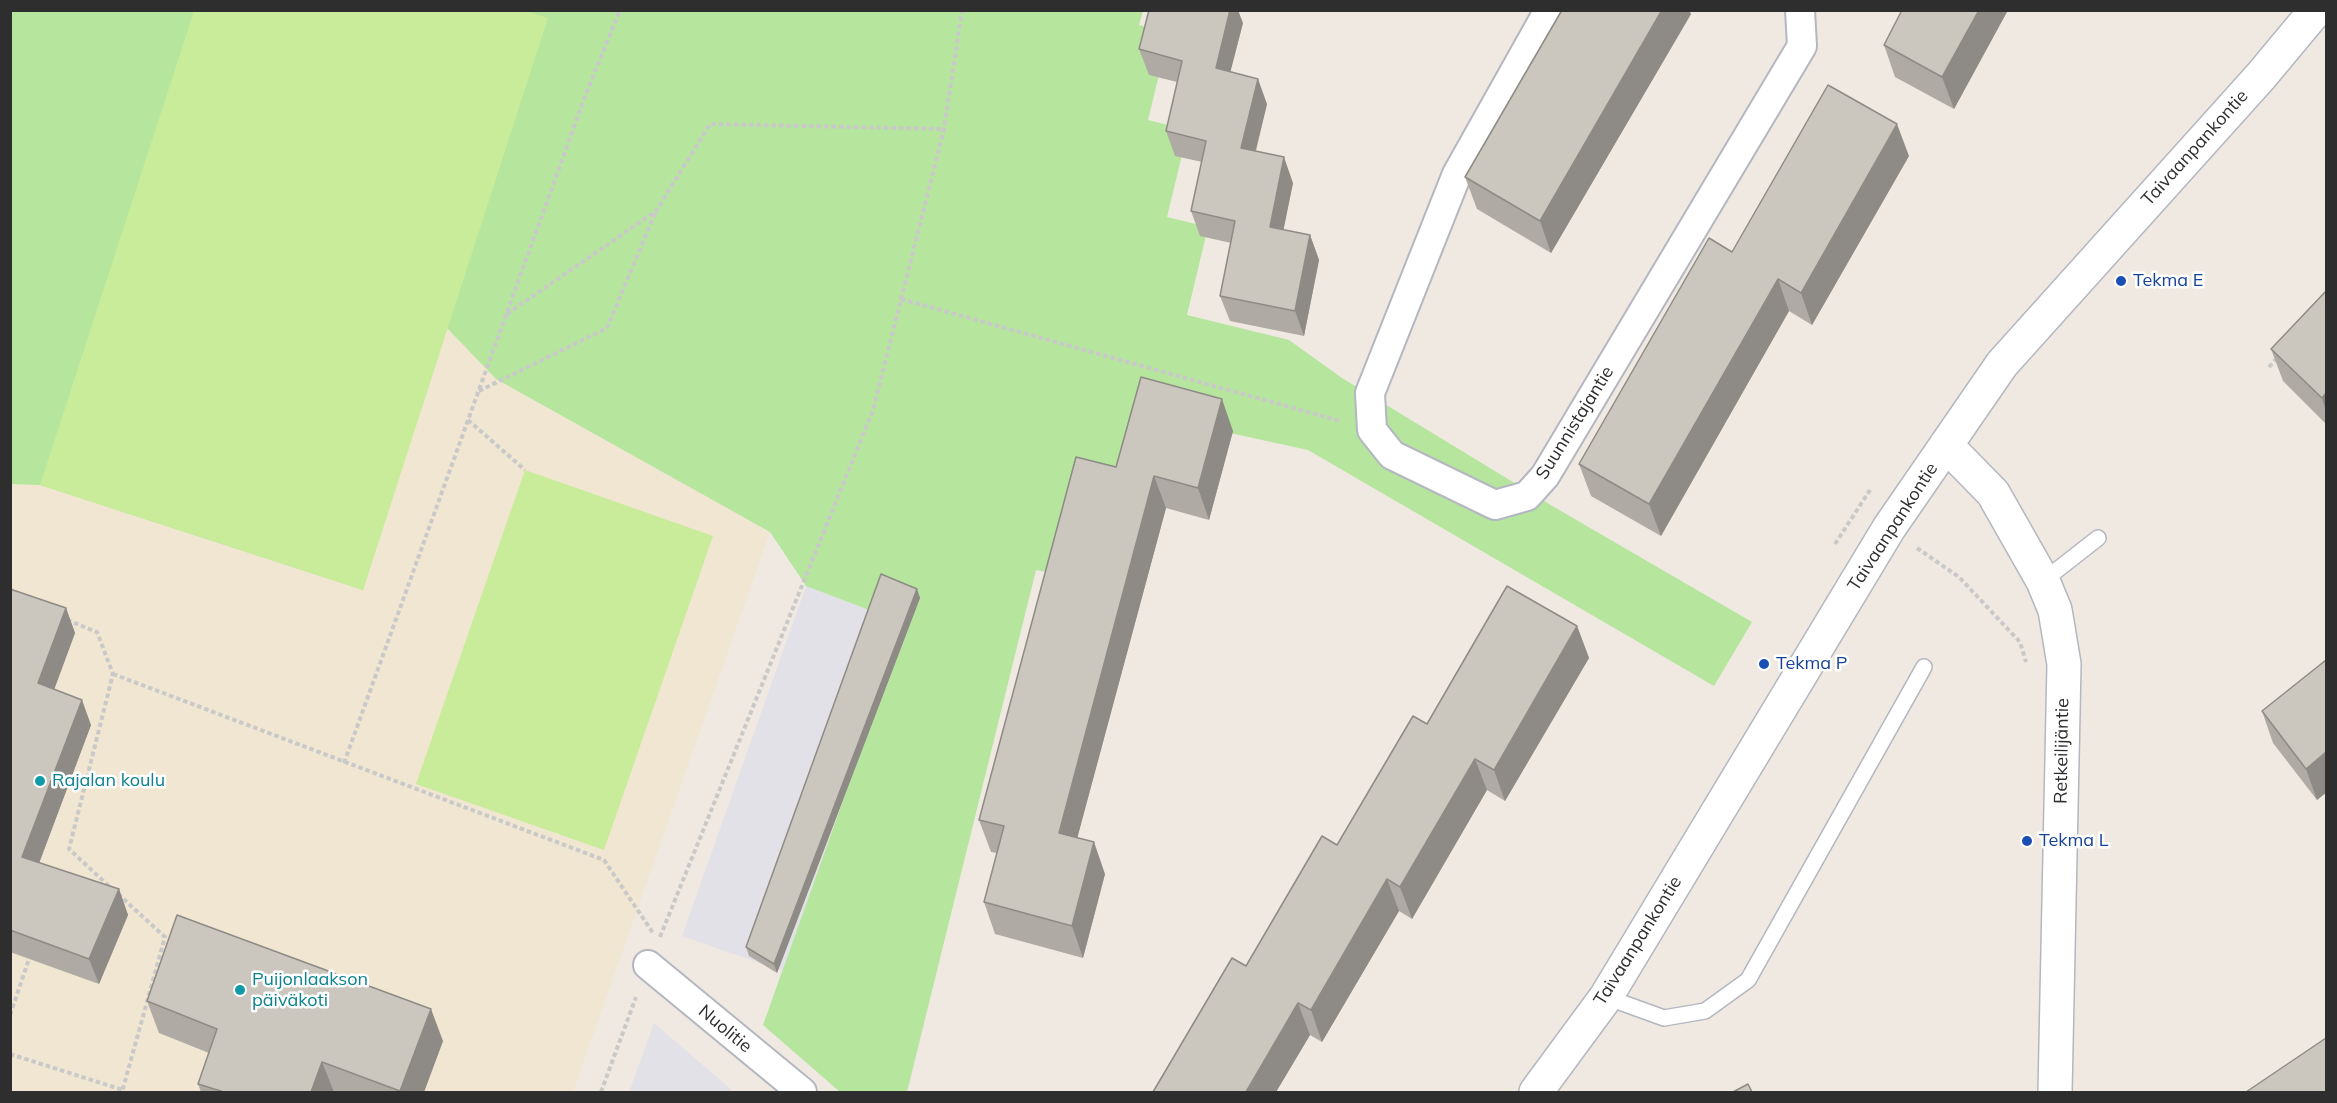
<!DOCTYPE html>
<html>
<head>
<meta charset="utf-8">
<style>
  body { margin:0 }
  #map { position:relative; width:2337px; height:1103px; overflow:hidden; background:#efe9e1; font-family:Mulish,sans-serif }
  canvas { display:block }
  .frame { position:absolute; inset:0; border:12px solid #2e2e2e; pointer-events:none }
</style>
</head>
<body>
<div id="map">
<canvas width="2337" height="1103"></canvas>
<div class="frame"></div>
</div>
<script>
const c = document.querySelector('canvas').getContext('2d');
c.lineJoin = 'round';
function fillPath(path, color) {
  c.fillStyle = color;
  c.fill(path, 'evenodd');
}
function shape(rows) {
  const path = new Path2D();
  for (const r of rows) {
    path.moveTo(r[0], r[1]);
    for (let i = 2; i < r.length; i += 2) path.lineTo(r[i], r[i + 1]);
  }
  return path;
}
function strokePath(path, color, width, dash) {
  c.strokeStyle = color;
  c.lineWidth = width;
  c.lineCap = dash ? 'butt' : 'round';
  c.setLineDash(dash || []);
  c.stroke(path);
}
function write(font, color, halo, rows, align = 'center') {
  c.font = font + ' Mulish,sans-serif';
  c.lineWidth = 5;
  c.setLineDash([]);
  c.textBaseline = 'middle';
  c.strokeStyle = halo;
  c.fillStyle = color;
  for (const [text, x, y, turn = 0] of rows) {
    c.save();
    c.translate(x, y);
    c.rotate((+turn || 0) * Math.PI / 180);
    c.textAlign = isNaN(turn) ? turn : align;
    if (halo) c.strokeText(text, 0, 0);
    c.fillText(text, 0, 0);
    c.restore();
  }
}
fillPath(shape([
  [806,586,906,624,782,971,682,936],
  [654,1023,734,1092,629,1092]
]), '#e3e1e8');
fillPath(shape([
  [447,328,496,379,770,532,573,1092,11,1092,11,484,40,485,363,590]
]), '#f0e6d1');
fillPath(shape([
  [11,11,1143,11,1139,25,1169,33,1148,120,1188,130,1167,217,1208,227,1187,315,1289,340,1342,378,1554,507,1752,622,1714,686,1308,450,1161,418,1078,578,1036,570,907,1092,840,1092,763,1025,906,624,806,586,770,532,496,379,447,328,363,590,40,485,11,484]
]), '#b6e59e');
fillPath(shape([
  [526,11,548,18,363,590,40,485,194,11],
  [525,470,713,536,604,850,416,784]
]), '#c9ec9a');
const lane = shape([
  [2043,581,2098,538],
  [1606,997,1664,1018,1705,1011,1748,980,1924,667]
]);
const street = shape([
  [1549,10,1457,174,1370,393,1372,430,1392,455,1495,505,1527,496,1545,476,1802,46,1800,10],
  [648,965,802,1092]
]);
const secondary = shape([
  [1946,445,1993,493,2043,581,2055,610,2064,664,2055,1092],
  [1536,1092,1606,997,1889,528,2002,364,2261,76,2316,10]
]);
strokePath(lane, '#b4b7c1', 18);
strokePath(street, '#b4b7c1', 32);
strokePath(secondary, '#b4b7c1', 36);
strokePath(shape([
  [901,299,1340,421],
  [507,314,656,211,710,124,944,129],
  [2269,367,2277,358],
  [479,391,607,328,656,211],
  [468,420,525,470],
  [1835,544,1870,490],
  [1917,548,1959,577,2020,642,2026,662],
  [67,620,97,632,113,674,69,849,112,889],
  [113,674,604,860,653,933],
  [344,763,587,91,620,10],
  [118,894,165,937,122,1092],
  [660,937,873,410,944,129,962,10],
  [10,1015,29,959],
  [10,1054,123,1090],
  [601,1092,636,997]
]), '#c9c9c9', 4, [4.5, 3]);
strokePath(lane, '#fff', 15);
strokePath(street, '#fff', 28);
strokePath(secondary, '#fff', 33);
fillPath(shape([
  [2008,10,1954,109,1895,77,1884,45],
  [1691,14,1551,253,1477,209,1465,177],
  [1243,23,1230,72,1267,104,1256,151,1293,183,1283,230,1310,235,1319,260,1304,336,1230,321,1220,296,1231,243,1200,236,1191,211,1202,162,1175,156,1166,131,1177,82,1149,75,1139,49],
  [1909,156,1812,325,1789,311,1661,536,1591,496,1579,464],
  [2326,291,2326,424,2283,381,2271,349],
  [1233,431,1209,520,1166,508,1077,838,1105,874,1083,958,995,934,984,902,997,853,991,852,979,820,1116,467],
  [10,589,66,608,75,633,54,689,91,725,39,863,119,889,128,915,99,984,10,952],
  [917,589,920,598,777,973,749,956,746,947],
  [1577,626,1589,658,1505,801,1487,790,1412,919,1399,911,1322,1042,1310,1035,1276,1092,1153,1092,1246,966,1337,845,1427,724],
  [2326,660,2317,800,2273,743,2262,711],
  [147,1001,443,1041,424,1092,201,1092,198,1084,209,1053,159,1033]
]), '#afaba4');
fillPath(shape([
  [1230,10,1238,10,1243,23,1225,93,1216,68],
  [1662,10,1689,10,1691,14,1551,253,1540,221],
  [1979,10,2008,10,1954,109,1942,77],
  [1258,79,1267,104,1250,173,1241,148],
  [1897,124,1909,156,1812,325,1801,293],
  [1284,157,1293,183,1279,252,1270,227],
  [1310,235,1319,260,1304,336,1295,311],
  [1778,279,1789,311,1661,536,1649,504],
  [2326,393,2326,411,2322,398],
  [1222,399,1233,431,1209,520,1198,488],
  [1154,476,1166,508,1070,865,1059,833],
  [917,589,920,598,777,973,774,964],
  [66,608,75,633,47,709,38,683],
  [1577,626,1589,658,1505,801,1494,770],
  [82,700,91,725,32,882,22,857],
  [2326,752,2326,793,2317,800,2306,769],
  [1475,759,1487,790,1412,919,1400,887],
  [1094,842,1105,874,1083,958,1072,926],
  [1387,879,1399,911,1322,1042,1311,1010],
  [119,889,128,915,99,984,89,959],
  [1298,1003,1310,1035,1276,1092,1246,1092],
  [431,1009,443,1041,424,1092,401,1092,400,1091],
  [322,1062,334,1092,311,1092]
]), '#8e8b86');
const building = shape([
  [1149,10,1230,10,1216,68,1258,79,1241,148,1284,157,1270,227,1310,235,1295,311,1220,296,1235,221,1191,211,1206,141,1166,131,1182,61,1139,49,1149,10],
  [1562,10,1662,10,1540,221,1465,177,1562,10],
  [1902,10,1979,10,1942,77,1884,45,1902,10],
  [1828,85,1897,124,1801,293,1778,279,1649,504,1579,464,1709,238,1732,252,1828,85],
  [2326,291,2326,393,2322,398,2271,349,2326,291],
  [1141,377,1222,399,1198,488,1154,476,1059,833,1094,842,1072,926,984,902,1004,826,979,820,1076,457,1116,467,1141,377],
  [881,574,917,589,774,964,746,947,881,574],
  [1507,586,1577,626,1494,770,1475,759,1400,887,1387,879,1311,1010,1298,1003,1246,1092,1153,1092,1232,958,1246,966,1322,836,1337,845,1413,716,1427,724,1507,586],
  [10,589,66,608,38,683,82,700,22,857,119,889,89,959,10,930,10,589],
  [2326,660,2326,752,2306,769,2262,711,2326,660],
  [177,915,431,1009,400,1091,322,1062,311,1092,224,1092,198,1084,217,1029,147,1001,177,915],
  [2326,1038,2326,1092,2246,1092,2326,1038],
  [1748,1084,1752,1092,1733,1092,1748,1084]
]);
fillPath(building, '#cbc7bf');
strokePath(building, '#8e8b86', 1.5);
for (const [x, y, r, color] of [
  [2121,281,6,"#1a4fb4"],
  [1764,664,6,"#1a4fb4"],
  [40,781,6,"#0f9aa8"],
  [2027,841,6,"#1a4fb4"],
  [240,990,6,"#0f9aa8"]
]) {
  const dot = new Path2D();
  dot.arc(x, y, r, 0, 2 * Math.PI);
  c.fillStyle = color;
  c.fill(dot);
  strokePath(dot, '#fff', 2);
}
write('18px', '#2e2e2e', '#fff', [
  ["Taivaanpankontie",2195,148,-48],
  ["Suunnistajantie",1575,423,-58],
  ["Taivaanpankontie",1893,527,-57],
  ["Retkeilijäntie",2062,751,-89],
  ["Taivaanpankontie",1638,941,-58],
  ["Nuolitie",725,1029,40]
]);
write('18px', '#164399', '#fff', [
  ["Tekma E",2133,281],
  ["Tekma P",1776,664],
  ["Tekma L",2039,841]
], 'left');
write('18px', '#0d838f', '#fff', [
  ["Rajalan koulu",52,781],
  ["Puijonlaakson",252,980],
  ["päiväkoti",252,1001]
], 'left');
</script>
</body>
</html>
